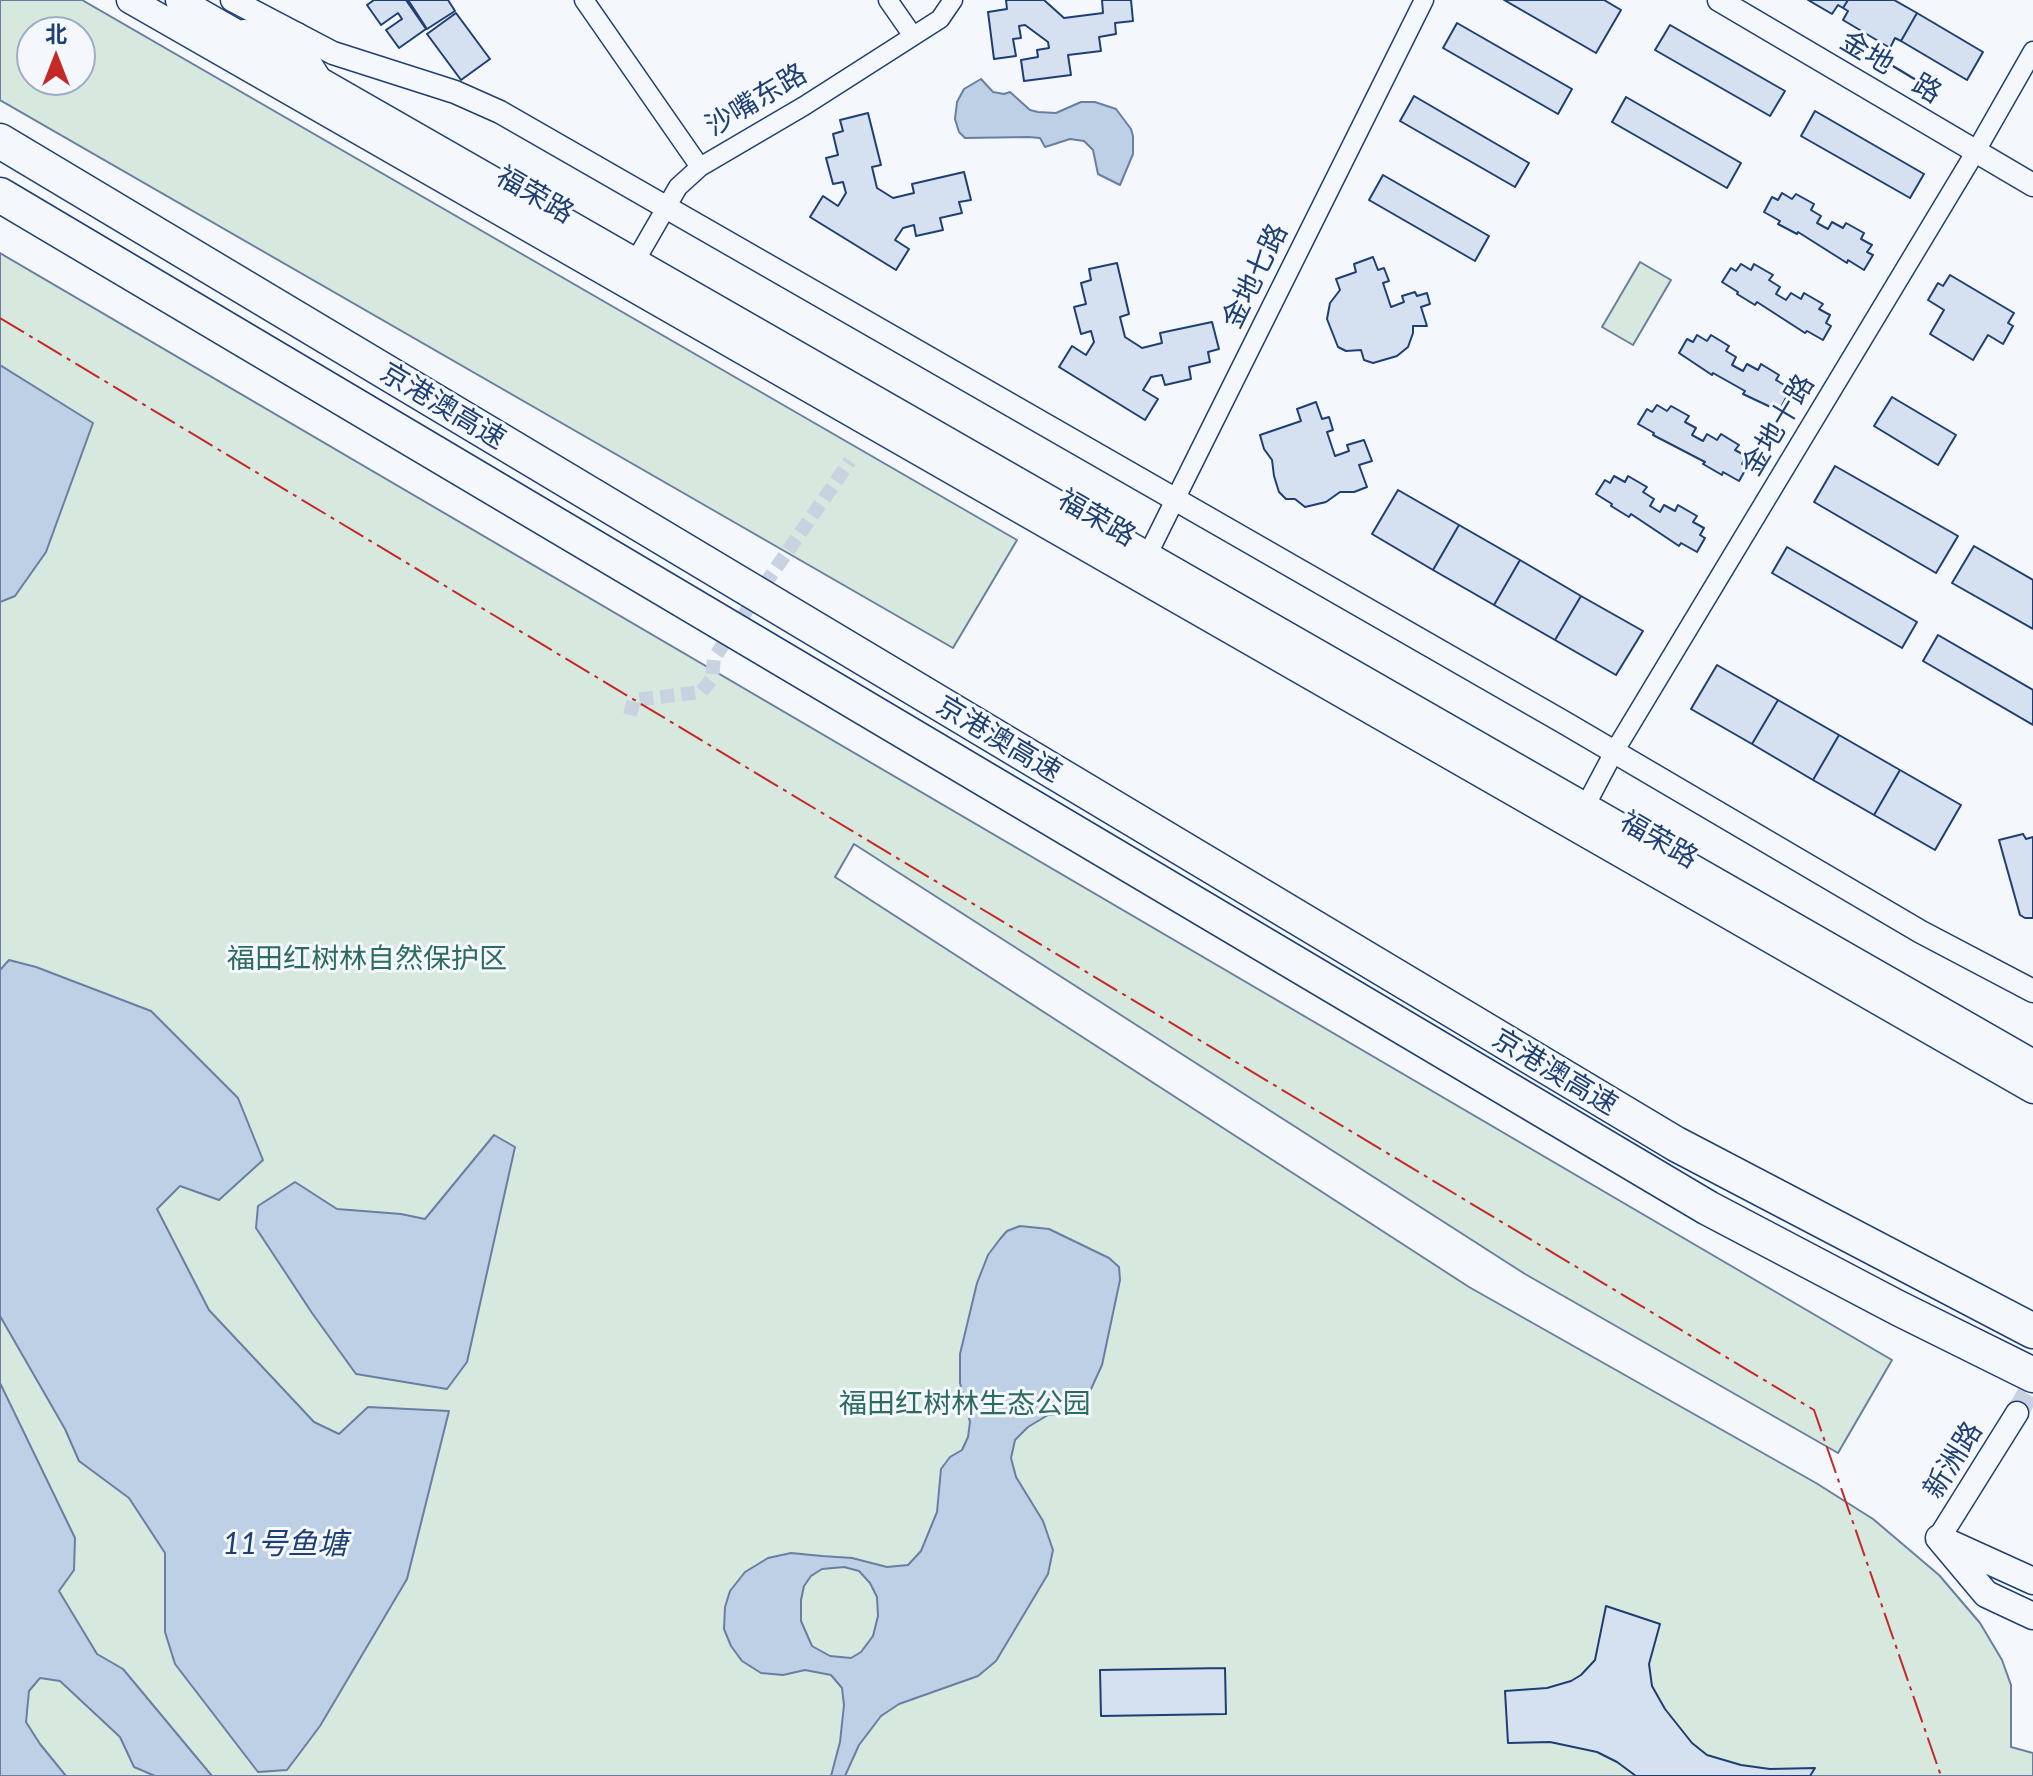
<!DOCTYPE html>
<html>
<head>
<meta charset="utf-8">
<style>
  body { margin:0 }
  #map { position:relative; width:2033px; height:1776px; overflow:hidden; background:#f4f7fb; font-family:Lato,"Noto Sans SC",sans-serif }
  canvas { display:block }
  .north { position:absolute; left:16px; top:16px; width:80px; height:80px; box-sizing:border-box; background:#f4f7fb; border:2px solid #9eadc5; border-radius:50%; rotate:0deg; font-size:22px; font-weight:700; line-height:32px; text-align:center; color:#1d3f73 }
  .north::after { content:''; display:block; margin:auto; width:28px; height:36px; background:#c62828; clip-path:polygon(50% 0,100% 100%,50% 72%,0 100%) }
</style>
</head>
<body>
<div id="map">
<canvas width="2033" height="1776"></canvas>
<div class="north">北</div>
</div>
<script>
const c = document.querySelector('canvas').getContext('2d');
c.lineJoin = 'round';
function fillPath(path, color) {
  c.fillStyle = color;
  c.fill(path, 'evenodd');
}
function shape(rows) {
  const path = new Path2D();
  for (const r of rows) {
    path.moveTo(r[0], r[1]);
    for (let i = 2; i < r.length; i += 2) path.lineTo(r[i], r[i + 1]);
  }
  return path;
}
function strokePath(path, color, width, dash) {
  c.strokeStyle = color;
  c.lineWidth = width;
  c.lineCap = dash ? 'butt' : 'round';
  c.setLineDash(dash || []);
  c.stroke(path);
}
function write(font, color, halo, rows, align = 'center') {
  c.font = font + ' Lato,"Noto Sans SC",sans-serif';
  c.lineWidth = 6;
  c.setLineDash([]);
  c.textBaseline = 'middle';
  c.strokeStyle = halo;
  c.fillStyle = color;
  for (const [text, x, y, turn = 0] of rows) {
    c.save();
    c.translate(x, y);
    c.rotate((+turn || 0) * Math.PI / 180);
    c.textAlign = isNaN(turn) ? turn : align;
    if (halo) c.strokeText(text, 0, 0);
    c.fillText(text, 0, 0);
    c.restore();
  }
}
const green = shape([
  [0,0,82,0,1017,540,953,648,0,100,0,0],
  [32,32,80,32,80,80,32,80,32,32],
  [0,253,1892,1360,1838,1453,1525,1274,854,844,835,877,1469,1287,1816,1483,1873,1519,1939,1575,1980,1623,2002,1660,2011,1685,2011,1747,2033,1753,2033,1776,0,1776,0,253],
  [1640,262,1671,280,1633,345,1602,327,1640,262]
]);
fillPath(green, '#d7e8df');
strokePath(green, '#687fa3', 2);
const water = shape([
  [981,79,993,92,1004,94,1010,92,1030,110,1038,112,1056,113,1081,102,1095,102,1116,109,1131,129,1133,136,1133,154,1120,185,1098,174,1093,150,1084,141,1070,139,1045,147,1040,138,1028,137,965,138,959,132,955,119,957,102,964,89,981,79],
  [0,365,93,423,46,552,15,596,0,602,0,365],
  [9,960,36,967,151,1011,238,1098,263,1160,219,1200,180,1186,157,1209,209,1310,314,1422,339,1434,368,1407,449,1411,407,1579,320,1726,287,1770,258,1772,175,1664,165,1632,165,1553,129,1498,79,1461,65,1429,0,1316,0,970,9,960],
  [494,1135,515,1147,467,1362,447,1389,356,1374,312,1313,256,1228,258,1206,295,1182,337,1209,401,1214,425,1219,494,1135],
  [1020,1226,1049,1229,1109,1258,1119,1267,1120,1280,1102,1365,1086,1400,1071,1412,1048,1415,1028,1427,1015,1440,1011,1458,1016,1477,1043,1521,1053,1550,1048,1574,996,1661,978,1676,899,1704,881,1716,859,1745,845,1776,831,1776,840,1742,844,1705,842,1688,831,1675,805,1670,783,1675,761,1673,742,1661,731,1646,724,1629,725,1607,730,1591,745,1572,768,1558,791,1553,822,1556,852,1558,887,1567,908,1565,921,1551,937,1512,941,1469,950,1457,962,1450,968,1437,970,1422,960,1383,960,1354,977,1283,988,1255,1000,1239,1007,1231,1020,1226],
  [844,1567,859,1571,870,1583,877,1597,878,1616,873,1636,861,1652,851,1658,830,1656,812,1646,801,1621,801,1600,804,1586,811,1576,822,1569,844,1567],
  [0,1383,75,1538,74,1570,59,1591,97,1654,123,1669,212,1776,155,1776,134,1767,120,1737,60,1681,40,1678,29,1691,26,1722,40,1744,66,1776,0,1776,0,1383]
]);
fillPath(water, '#bed0e5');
strokePath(water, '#687fa3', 2);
const building = shape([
  [374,0,406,0,426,29,399,48,386,30,402,19,398,13,381,25,367,5,374,0],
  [408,0,448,0,455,11,427,29,408,0],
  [1006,0,1044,0,1064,18,1103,13,1102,0,1131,0,1133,21,1115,23,1116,34,1099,37,1101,51,1068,55,1071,75,1024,81,1021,60,1038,57,1037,50,1049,48,1048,42,1025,25,1019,26,1021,38,1013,39,1016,56,994,59,988,12,1007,9,1006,0],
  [1504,0,1604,0,1621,10,1596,53,1504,0],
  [1808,0,1848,0,1843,8,1838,5,1832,14,1808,0],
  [1848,0,1894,0,1917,13,1901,41,1895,38,1890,48,1843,20,1848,11,1843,8,1848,0],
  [456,13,490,59,461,80,427,34,456,13],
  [1917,13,1983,52,1967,80,1901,41,1917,13],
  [1457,23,1572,89,1558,114,1443,48,1457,23],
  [1670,25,1785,91,1770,116,1655,50,1670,25],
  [1414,96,1529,163,1515,187,1400,121,1414,96],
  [1626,97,1741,163,1727,188,1612,122,1626,97],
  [1815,111,1924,174,1910,198,1801,136,1815,111],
  [868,113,881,165,872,167,877,188,893,198,914,193,912,184,964,172,971,200,959,202,962,213,940,218,943,230,916,236,914,225,903,228,895,240,909,249,896,270,810,217,823,196,838,206,846,193,843,182,833,184,826,158,838,155,833,134,843,131,840,120,868,113],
  [1383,175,1489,236,1475,261,1369,200,1383,175],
  [1782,193,1792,199,1796,194,1814,204,1811,210,1821,216,1817,223,1828,229,1832,222,1843,228,1846,223,1864,233,1861,239,1872,245,1867,252,1873,255,1864,270,1848,260,1847,263,1798,232,1797,234,1778,224,1780,221,1764,212,1772,197,1778,200,1782,193],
  [1373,257,1378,270,1384,268,1389,281,1383,283,1391,307,1404,302,1402,296,1415,292,1417,296,1427,293,1430,304,1421,307,1427,326,1413,326,1413,333,1408,347,1397,356,1373,363,1364,360,1361,350,1346,351,1338,347,1327,319,1330,303,1340,290,1336,279,1356,272,1354,264,1373,257],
  [1117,263,1129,314,1120,317,1125,337,1142,348,1162,343,1160,333,1212,322,1219,349,1208,352,1210,362,1189,367,1191,379,1165,385,1162,375,1151,377,1143,390,1158,399,1145,420,1059,367,1072,346,1086,355,1094,342,1091,331,1081,334,1074,307,1086,304,1081,283,1091,280,1089,269,1117,263],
  [1741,264,1751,270,1754,264,1773,275,1769,280,1780,287,1776,294,1786,300,1791,293,1801,299,1804,293,1823,304,1819,309,1830,315,1826,323,1831,326,1823,340,1807,331,1805,333,1757,302,1755,305,1737,294,1738,292,1722,282,1731,268,1736,271,1741,264],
  [1950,275,2014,313,2008,323,2013,326,2003,344,1988,335,1973,360,1930,334,1944,310,1928,300,1938,283,1943,286,1950,275],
  [1697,335,1707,341,1711,335,1729,346,1726,351,1736,357,1732,365,1743,371,1747,364,1758,370,1761,364,1779,375,1776,380,1786,386,1782,393,1787,396,1779,411,1743,394,1745,391,1713,373,1712,375,1679,353,1687,339,1693,342,1697,335],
  [1892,397,1956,435,1938,465,1874,426,1892,397],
  [1316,402,1322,419,1329,417,1333,430,1327,432,1335,456,1349,451,1347,445,1364,440,1372,461,1359,465,1367,487,1354,492,1340,492,1326,502,1305,507,1295,499,1286,499,1279,492,1274,476,1272,460,1264,449,1260,435,1301,421,1297,409,1316,402],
  [1657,405,1667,411,1671,406,1689,416,1685,422,1696,428,1692,435,1703,441,1707,434,1717,440,1721,434,1739,445,1735,450,1746,456,1742,464,1747,467,1739,481,1723,472,1722,475,1703,464,1705,462,1653,435,1654,433,1638,424,1647,409,1652,412,1657,405],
  [1835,466,1958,536,1936,573,1814,502,1835,466],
  [1614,476,1625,482,1628,476,1647,487,1643,492,1654,499,1650,506,1660,512,1664,505,1675,511,1678,505,1697,516,1693,522,1704,528,1700,535,1705,538,1697,552,1681,543,1679,546,1631,514,1629,517,1611,506,1612,504,1596,494,1605,480,1610,483,1614,476],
  [1398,490,1459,525,1433,570,1372,534,1398,490],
  [1459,525,1520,560,1494,605,1433,570,1459,525],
  [1974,546,2033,580,2033,629,1952,583,1974,546],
  [1787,547,1917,622,1902,648,1772,573,1787,547],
  [1520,560,1581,596,1555,640,1494,605,1520,560],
  [1581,596,1643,631,1616,675,1555,640,1581,596],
  [1938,635,2033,690,2033,725,1923,661,1938,635],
  [1717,665,1778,700,1752,744,1691,709,1717,665],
  [1778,700,1839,735,1813,780,1752,744,1778,700],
  [1839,735,1900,770,1874,815,1813,780,1839,735],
  [1900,770,1961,805,1935,850,1874,815,1900,770],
  [2023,834,2026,839,2033,837,2033,918,2025,918,2020,915,1999,840,2023,834],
  [1606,1606,1660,1624,1649,1664,1652,1686,1665,1709,1692,1743,1707,1755,1741,1765,1770,1769,1815,1768,1810,1776,1636,1776,1617,1762,1597,1752,1550,1742,1508,1743,1505,1691,1547,1688,1571,1681,1581,1675,1595,1660,1606,1606],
  [1225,1668,1226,1714,1101,1716,1100,1670,1225,1668]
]);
fillPath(building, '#d5e0f0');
strokePath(building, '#1d3f73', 2);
strokePath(shape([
  [630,715,634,700,701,692,712,679,714,658,850,461]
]), '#c9d2e0', 14, [14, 7]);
strokePath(shape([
  [2017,1413,2033,1385]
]), '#c9d2e0', 22, [22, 11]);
const minor = shape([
  [584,0,700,167],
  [888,0,913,36],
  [629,272,678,187,700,167,804,106,940,19,953,0],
  [1143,564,1424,0],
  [1580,816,1614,752,1976,151,2033,51]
]);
const tertiary = shape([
  [232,0,333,53,455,92,500,112,1565,723,1921,932,2033,991],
  [1719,0,2033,185],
  [1939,1538,2017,1413]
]);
const secondary = shape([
  [130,0,2033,1090],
  [179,0,2033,1063],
  [244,33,296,36,304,57,318,79],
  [1939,1538,1986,1594,2033,1616],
  [1945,1541,2033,1581]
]);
const motorway = shape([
  [0,141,1676,1144,2033,1331],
  [0,195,1708,1208,1898,1308,2033,1375]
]);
strokePath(minor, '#1d3f73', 21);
strokePath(tertiary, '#1d3f73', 25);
strokePath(secondary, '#1d3f73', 29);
strokePath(motorway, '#1d3f73', 37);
strokePath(minor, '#f4f7fb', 18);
strokePath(tertiary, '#f4f7fb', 22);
strokePath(secondary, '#f4f7fb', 26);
strokePath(motorway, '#f4f7fb', 34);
strokePath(shape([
  [0,318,1814,1410,1941,1776]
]), '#c62828', 2, [28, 6, 4, 6]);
write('28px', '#1d3f73', '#f4f7fb', [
  ["金地一路",1891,67,31],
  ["沙嘴东路",756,100,-31],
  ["福荣路",535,195,30],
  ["金地七路",1255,276,-64],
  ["京港澳高速",443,406,31],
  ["金地十路",1778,425,-59],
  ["福荣路",1097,518,30],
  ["京港澳高速",999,739,31],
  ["福荣路",1659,840,30],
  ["京港澳高速",1555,1072,31],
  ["新洲路",1953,1460,-58]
]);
write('28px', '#2c6c60', '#f4f7fb', [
  ["福田红树林自然保护区",367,959],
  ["福田红树林生态公园",965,1404]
]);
write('italic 30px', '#1d3f73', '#f4f7fb', [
  ["11号鱼塘",285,1544]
]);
</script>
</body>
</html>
